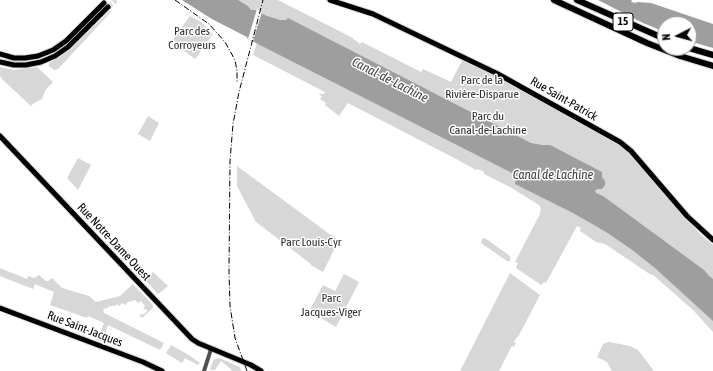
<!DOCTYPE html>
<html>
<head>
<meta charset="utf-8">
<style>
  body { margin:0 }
  #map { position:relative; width:713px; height:371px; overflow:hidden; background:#fff; font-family:"Asap Condensed",sans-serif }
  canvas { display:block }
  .north { position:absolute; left:657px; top:16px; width:40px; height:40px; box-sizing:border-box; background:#fff; border:1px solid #999; border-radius:50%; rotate:264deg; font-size:11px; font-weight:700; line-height:16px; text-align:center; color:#000 }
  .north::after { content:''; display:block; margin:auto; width:14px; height:18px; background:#000; clip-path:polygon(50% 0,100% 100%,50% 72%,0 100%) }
</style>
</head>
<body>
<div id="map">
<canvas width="713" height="371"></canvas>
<div class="north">N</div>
</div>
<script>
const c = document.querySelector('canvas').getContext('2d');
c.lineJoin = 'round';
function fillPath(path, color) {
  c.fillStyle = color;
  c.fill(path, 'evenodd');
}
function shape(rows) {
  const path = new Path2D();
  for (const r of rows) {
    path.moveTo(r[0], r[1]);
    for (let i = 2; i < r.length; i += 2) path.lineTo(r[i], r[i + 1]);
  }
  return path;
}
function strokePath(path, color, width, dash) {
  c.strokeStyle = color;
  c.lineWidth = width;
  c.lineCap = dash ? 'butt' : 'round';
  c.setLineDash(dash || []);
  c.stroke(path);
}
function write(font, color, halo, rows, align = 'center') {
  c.font = font + ' "Asap Condensed",sans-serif';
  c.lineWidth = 3;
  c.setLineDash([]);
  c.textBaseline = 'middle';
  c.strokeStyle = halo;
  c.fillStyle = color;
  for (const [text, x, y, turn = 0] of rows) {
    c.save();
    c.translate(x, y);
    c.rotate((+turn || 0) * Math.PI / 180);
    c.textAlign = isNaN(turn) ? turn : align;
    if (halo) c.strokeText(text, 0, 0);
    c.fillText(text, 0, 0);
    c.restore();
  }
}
fillPath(shape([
  [182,0,278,0,351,37,360,44,362,42,421,72,423,69,451,82,463,59,511,84,622,147,628,152,682,215,702,236,713,245,713,332,693,310,652,274,651,275,605,244,596,242,580,231,581,228,577,226,546,283,544,282,541,285,516,268,518,263,515,262,540,214,541,208,539,205,510,187,484,174,484,172,478,169,476,170,458,160,348,103,339,116,325,105,326,103,320,99,322,97,319,94,324,94,325,92,253,55,257,43,248,39,247,37,212,19],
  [111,10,112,11,58,69,54,70,49,66,49,63,60,57,71,49],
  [190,16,201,22,213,34,195,59,172,42,175,36],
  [0,67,14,70,37,67,53,82,46,89,42,99,34,103,31,106,3,80,0,76],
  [148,116,159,123,150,141,138,134],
  [78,158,91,165,78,190,67,178],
  [237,166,328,233,339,240,323,272,311,265,311,264,256,222,237,186],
  [485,238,510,256,510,261,507,261,481,243,482,239],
  [0,268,27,279,28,276,34,278,39,275,46,281,48,281,52,278,62,288,89,296,96,302,120,296,133,284,153,305,153,308,142,318,139,315,144,314,148,310,143,309,145,306,141,301,138,303,135,300,128,302,125,305,122,303,119,306,117,304,115,306,109,306,108,308,103,309,104,313,164,343,160,350,108,325,102,342,97,340,104,323,88,316,87,318,50,305,54,292,35,284,33,289,0,276],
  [153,272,168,286,158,294,145,280],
  [510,273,540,295,518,337,517,337,514,342,516,343,514,347,512,346,499,371,460,371],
  [344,274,359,282,336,327,321,318,322,316,310,310,323,285,335,291],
  [609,342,630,346,638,350,654,371,612,371,607,362,597,357,603,344],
  [171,345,187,354,200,363,198,365,185,358,182,363,166,353],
  [219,358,240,367,241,371,231,371,232,370,221,361,215,370,212,370,210,369,213,361,215,359]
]), '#d7d7d7');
fillPath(shape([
  [182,0,238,0,248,6,251,10,255,10,267,16,280,20,286,20,288,18,531,143,542,145,550,145,602,172,602,177,605,181,605,185,602,189,597,189,595,191,596,193,603,196,704,270,709,276,713,279,713,321,655,268,631,249,606,232,573,213,515,184,516,175,248,39,247,37,212,19],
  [598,0,632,0,631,2,636,3,637,2,651,3,713,24,713,48,689,41,689,24,665,24,665,32,643,23]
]), '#9e9e9e');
fillPath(shape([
  [257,9,262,12,253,41,248,39]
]), '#fff');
strokePath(shape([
  [108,7,116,0]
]), '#d9d9d9', 5, [5, 2.5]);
const major = shape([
  [330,0,373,14,498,74,620,142,631,151,687,216,713,240],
  [0,54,14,58,25,58,38,56,53,50,66,41,104,3],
  [0,62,14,65,26,65,41,62,55,56,68,47,108,7],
  [0,136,192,339,198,343,251,365,261,371],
  [0,308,143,362,162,371]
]);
const highway = shape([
  [554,0,647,43,680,56,713,66],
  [577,0,665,39],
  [689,48,713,55]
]);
strokePath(major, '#dbdbdb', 7);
strokePath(highway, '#dbdbdb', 8);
strokePath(shape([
  [204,371,211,349]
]), '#505050', 4);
strokePath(major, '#000', 5);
strokePath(highway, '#000', 6);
strokePath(shape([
  [175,0,209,24,225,42,235,60,237,71,237,82],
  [247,371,235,338,230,306,229,272,230,161,233,124,239,92,263,0]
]), '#000', 1, [6, 2, 1, 2]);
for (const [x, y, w] of [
  [623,22,20]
]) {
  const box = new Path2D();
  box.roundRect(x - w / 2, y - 9, w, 18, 3);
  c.fillStyle = '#fff';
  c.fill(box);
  strokePath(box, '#000', 1);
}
write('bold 11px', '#000', null, [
  ["15",623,22]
]);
write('12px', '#2e2e2e', '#fff', [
  ["Parc des",192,31],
  ["Corroyeurs",192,45],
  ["Parc de la",482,80],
  ["Rivière-Disparue",482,94],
  ["Parc du",488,116],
  ["Canal-de-Lachine",488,130],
  ["Parc Louis-Cyr",311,242],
  ["Parc",331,298],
  ["Jacques-Viger",331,312]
]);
write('12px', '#000', '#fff', [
  ["Rue Saint-Patrick",564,99,30],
  ["Rue Notre-Dame Ouest",114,242,47],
  ["Rue Saint-Jacques",85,329,21]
]);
write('italic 13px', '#3f3f3f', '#fff', [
  ["Canal-de-Lachine",390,80,27],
  ["Canal de Lachine",553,175]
]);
</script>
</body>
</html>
